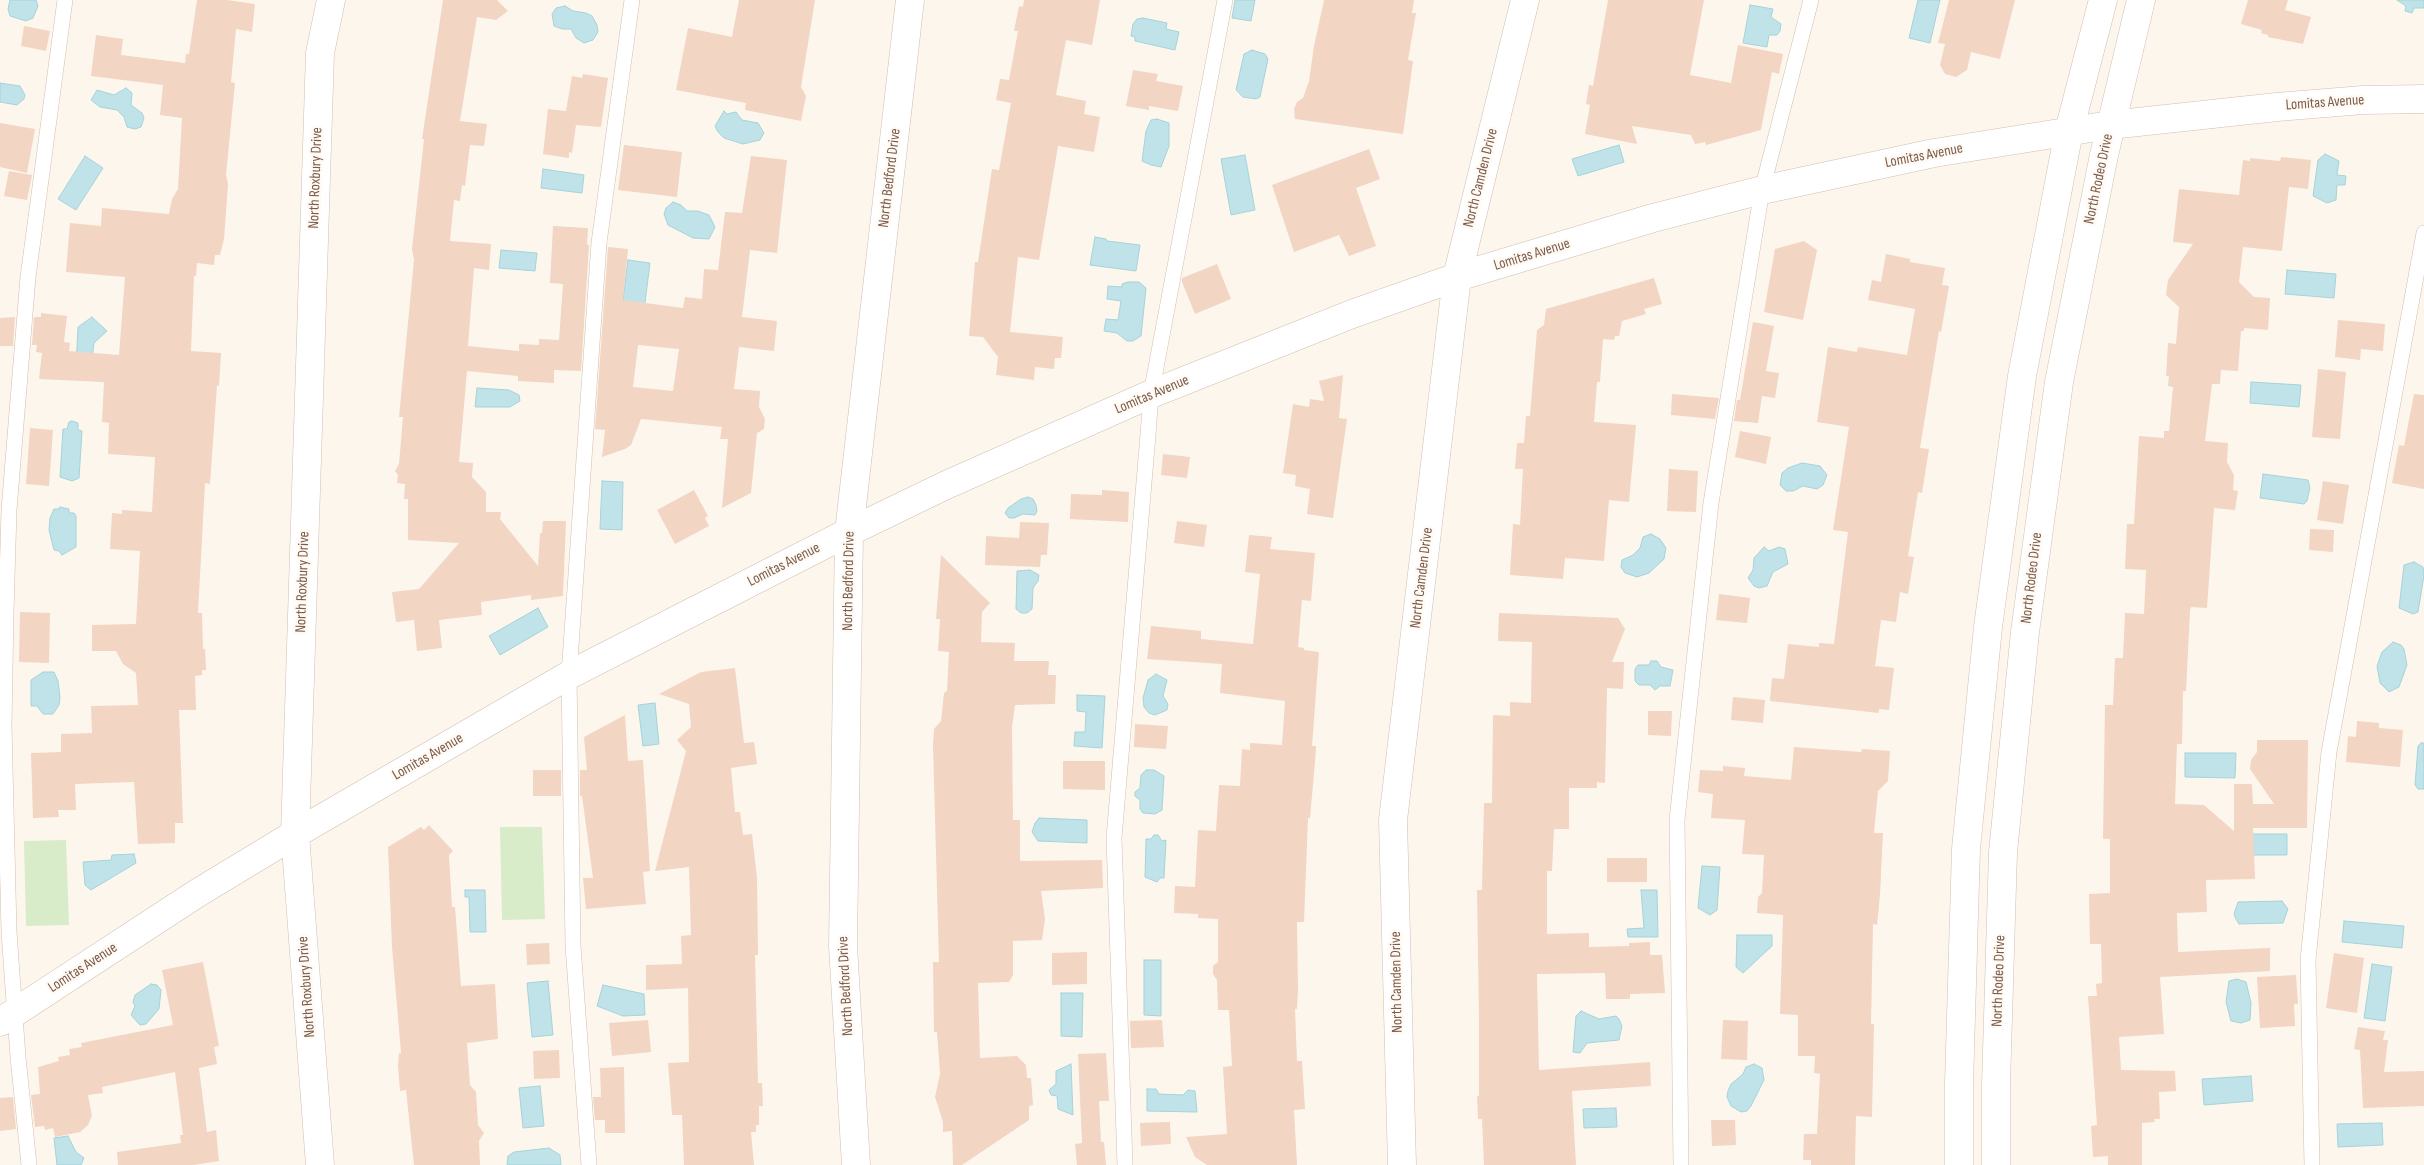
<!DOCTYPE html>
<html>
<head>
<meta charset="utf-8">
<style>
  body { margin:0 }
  canvas { display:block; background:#fdf6ec }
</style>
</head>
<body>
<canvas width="2424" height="1165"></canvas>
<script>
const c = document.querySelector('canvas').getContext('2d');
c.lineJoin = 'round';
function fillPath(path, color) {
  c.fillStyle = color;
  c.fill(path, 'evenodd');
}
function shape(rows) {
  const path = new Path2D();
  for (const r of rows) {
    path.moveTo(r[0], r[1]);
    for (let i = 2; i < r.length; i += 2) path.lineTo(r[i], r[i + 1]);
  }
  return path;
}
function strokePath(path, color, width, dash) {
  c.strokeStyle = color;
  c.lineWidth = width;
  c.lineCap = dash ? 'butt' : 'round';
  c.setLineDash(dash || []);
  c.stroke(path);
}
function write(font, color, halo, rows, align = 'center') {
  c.font = font + ' "Sofia Sans Condensed",sans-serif';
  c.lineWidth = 5;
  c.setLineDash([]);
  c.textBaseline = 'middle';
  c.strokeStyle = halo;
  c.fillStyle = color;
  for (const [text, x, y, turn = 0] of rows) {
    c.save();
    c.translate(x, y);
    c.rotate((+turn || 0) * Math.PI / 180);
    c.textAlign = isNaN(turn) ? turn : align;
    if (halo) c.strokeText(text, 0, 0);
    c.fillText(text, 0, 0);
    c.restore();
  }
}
fillPath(shape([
  [500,827,542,827,545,919,502,920],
  [66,840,69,925,26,926,24,841]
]), '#d8ecc9');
const water = shape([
  [10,0,36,0,38,6,33,18,26,21,10,16,8,9,10,0],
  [1235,0,1255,0,1251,21,1232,18,1235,0],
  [1918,0,1940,0,1930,43,1909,38,1918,0],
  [2397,0,2424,0,2424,8,2414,8,2412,13,2405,11,2406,6,2397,0],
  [1750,5,1773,9,1771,17,1781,24,1780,31,1777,35,1769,35,1767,47,1743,43,1750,5],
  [565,6,573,11,586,13,592,16,597,25,598,32,593,40,584,43,576,38,571,29,562,29,554,26,552,14,556,8,565,6],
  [1143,18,1167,23,1166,29,1179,32,1175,50,1135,41,1135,37,1131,36,1133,24,1137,19,1143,18],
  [1252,50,1265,54,1268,59,1260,97,1256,99,1243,97,1236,90,1244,54,1252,50],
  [0,83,20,86,25,95,24,99,17,105,0,102,0,83],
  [126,88,132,93,131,105,142,113,144,118,141,127,135,129,127,127,124,117,117,110,100,107,91,100,97,90,114,95,126,88],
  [724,111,727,114,736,112,742,120,758,123,764,133,760,140,743,144,724,138,718,132,715,126,724,111],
  [1157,119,1169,123,1169,146,1161,167,1151,165,1142,161,1146,131,1151,120,1157,119],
  [1619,145,1624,162,1578,176,1572,159,1619,145],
  [2325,154,2339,161,2337,175,2346,176,2345,185,2337,185,2336,200,2327,203,2313,196,2318,160,2325,154],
  [1245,155,1255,210,1231,215,1221,159,1245,155],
  [85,156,103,168,76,210,58,199,85,156],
  [543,169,584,175,582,193,541,188,543,169],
  [673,202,681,205,687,211,698,211,709,215,715,227,709,239,693,238,668,225,664,214,666,208,673,202],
  [1095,237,1106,239,1107,241,1140,245,1136,271,1090,265,1095,237],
  [501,250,537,253,535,271,499,268,501,250],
  [628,260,650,263,644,310,622,308,628,260],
  [2287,270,2336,274,2334,298,2285,294,2287,270],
  [1128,282,1139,282,1146,288,1141,336,1133,341,1127,341,1117,333,1104,331,1106,319,1118,320,1121,301,1107,299,1108,286,1122,287,1122,284,1128,282],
  [92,317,107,331,94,343,91,367,76,367,78,327,92,317],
  [2251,382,2301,385,2299,407,2250,403,2251,382],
  [477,388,509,390,519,395,520,401,510,407,475,407,477,388],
  [72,421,78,423,78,430,82,431,79,478,72,481,60,477,63,429,67,429,69,422,72,421],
  [1802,463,1820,466,1827,475,1823,485,1817,489,1803,486,1793,491,1786,491,1780,485,1782,473,1788,468,1802,463],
  [2263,474,2308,480,2310,488,2307,501,2304,504,2260,498,2263,474],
  [602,481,623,482,622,530,600,529,602,481],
  [1028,497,1033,499,1036,505,1037,511,1035,515,1023,514,1014,518,1009,518,1005,513,1008,508,1021,499,1028,497],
  [60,507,69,509,69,513,74,513,76,516,76,547,62,555,59,551,54,550,49,530,50,518,54,509,59,509,60,507],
  [1651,534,1660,539,1666,548,1664,559,1649,573,1637,577,1625,573,1621,567,1622,560,1633,555,1640,548,1643,537,1651,534],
  [1764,547,1769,551,1779,547,1785,549,1788,564,1773,572,1767,586,1759,588,1754,586,1748,578,1753,570,1754,558,1764,547],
  [2414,562,2423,567,2424,575,2418,612,2413,614,2399,608,2404,565,2414,562],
  [1030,570,1039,575,1038,581,1033,588,1032,609,1027,613,1021,613,1016,609,1017,571,1030,570],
  [538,608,548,627,500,655,489,636,538,608],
  [2393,642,2401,645,2404,649,2407,665,2399,687,2389,692,2380,683,2377,666,2382,652,2393,642],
  [1651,661,1657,661,1661,667,1673,670,1670,686,1660,686,1655,690,1650,685,1639,685,1635,681,1635,669,1638,665,1649,665,1651,661],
  [43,672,54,672,58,681,60,697,59,705,53,714,43,714,37,706,31,706,31,680,43,672],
  [1156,674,1167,680,1163,696,1168,704,1167,710,1155,715,1149,713,1144,707,1143,698,1148,680,1156,674],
  [1077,695,1105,696,1102,748,1074,746,1075,732,1085,732,1086,712,1077,711,1077,695],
  [655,703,659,744,643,746,638,705,655,703],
  [2421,743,2424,743,2424,789,2418,789,2415,785,2418,746,2421,743],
  [2185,753,2236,753,2235,778,2185,777,2185,753],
  [1146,770,1154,770,1164,776,1162,810,1155,814,1143,813,1140,809,1140,800,1135,796,1135,792,1140,788,1141,775,1146,770],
  [1039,818,1087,820,1087,843,1038,841,1032,832,1035,823,1039,818],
  [2239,834,2287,834,2287,855,2239,855,2239,834],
  [1154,835,1158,835,1162,841,1166,840,1164,878,1160,878,1157,882,1145,877,1146,839,1151,839,1154,835],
  [134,854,136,863,91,890,85,885,83,862,111,860,112,855,134,854],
  [1702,866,1720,867,1717,910,1710,915,1698,908,1702,866],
  [465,890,485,890,486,932,470,932,469,897,465,897,465,890],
  [1641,890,1657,890,1658,937,1628,937,1627,929,1644,928,1641,890],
  [2282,901,2288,909,2283,923,2239,924,2236,919,2234,914,2238,902,2282,901],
  [2344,921,2404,926,2402,948,2342,942,2344,921],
  [1737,935,1772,935,1772,946,1743,973,1736,967,1737,935],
  [1144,960,1161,960,1161,1016,1144,1015,1144,960],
  [2372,964,2392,967,2385,1021,2364,1018,2372,964],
  [2237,979,2246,982,2251,1003,2250,1020,2241,1023,2231,1021,2226,1002,2229,981,2237,979],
  [548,981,553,1035,532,1037,527,983,548,981],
  [151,984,157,985,161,990,159,1009,146,1024,140,1025,131,1015,135,1006,133,1002,135,995,151,984],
  [603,985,644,994,645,1015,623,1016,597,1006,603,985],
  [1061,993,1083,993,1082,1037,1061,1036,1061,993],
  [1581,1011,1599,1019,1616,1016,1619,1019,1622,1026,1619,1040,1587,1043,1580,1053,1573,1052,1576,1016,1581,1011],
  [1071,1064,1073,1115,1058,1109,1057,1096,1051,1095,1049,1090,1056,1084,1056,1071,1071,1064],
  [1754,1064,1762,1068,1764,1080,1751,1106,1747,1111,1741,1112,1731,1106,1727,1097,1728,1091,1731,1084,1743,1074,1746,1067,1754,1064],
  [2251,1076,2253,1101,2204,1105,2202,1079,2251,1076],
  [540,1086,544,1126,523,1128,519,1088,540,1086],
  [1147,1089,1156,1089,1159,1094,1183,1095,1188,1090,1195,1091,1197,1112,1147,1111,1147,1089],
  [1616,1108,1617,1127,1584,1128,1583,1109,1616,1108],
  [2382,1123,2383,1145,2338,1147,2337,1124,2382,1123],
  [68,1136,76,1152,84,1158,81,1165,57,1165,54,1138,68,1136],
  [549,1148,560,1155,561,1165,507,1165,508,1156,514,1152,549,1148]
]);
fillPath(water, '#bfe3e8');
strokePath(water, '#a5d3da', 1);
fillPath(shape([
  [197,0,227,0,255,4,252,32,236,29,231,82,235,83,226,175,228,184,224,239,220,255,215,255,214,265,197,263,196,276,194,276,191,351,221,353,219,386,217,385,210,484,205,483,198,613,202,613,203,649,205,649,206,670,202,670,202,675,195,676,196,710,179,710,183,823,175,823,175,843,138,844,134,782,75,784,76,810,58,810,59,817,33,818,31,753,61,752,61,734,92,733,91,706,138,705,136,673,123,664,116,651,92,651,92,625,136,624,140,551,110,549,112,513,122,514,122,510,152,512,155,457,108,454,109,423,102,422,104,382,39,379,42,353,36,352,37,345,32,345,34,317,41,317,41,313,67,316,64,342,70,343,69,351,119,355,125,277,66,272,70,223,101,226,102,208,169,214,172,199,178,189,182,118,160,115,163,85,91,76,96,35,123,39,121,55,185,63,186,54,189,54],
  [443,0,497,0,508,11,496,20,477,17,460,121,487,124,484,146,470,145,465,186,462,185,460,201,454,200,450,241,491,244,489,270,474,268,468,346,519,351,519,344,539,345,539,339,559,340,563,284,550,283,553,226,588,228,587,245,589,245,581,371,554,370,554,383,518,381,518,376,467,371,459,462,473,463,472,477,486,492,486,512,501,512,500,519,538,566,540,533,542,533,543,521,566,521,563,596,531,600,531,595,481,602,482,615,439,620,442,648,417,651,414,620,396,622,392,592,419,589,459,543,408,540,408,499,404,499,405,484,397,483,398,475,395,471,399,464,403,417,399,417,414,260,412,249,424,139,422,139],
  [739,0,815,0,801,87,806,96,801,121,745,110,746,103,676,90,688,28,732,37],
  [1024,0,1100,0,1092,45,1066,40,1056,95,1086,101,1084,114,1100,117,1094,152,1058,146,1039,260,1018,257,1010,332,1063,337,1061,358,1055,358,1054,369,1035,367,1034,380,996,375,998,357,983,337,969,336,975,262,978,262,992,169,999,170,1011,103,996,100,1000,79,1009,80,1018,31,1014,31,1019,6,1023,7],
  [1324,0,1414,0,1412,13,1416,13,1408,60,1413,61,1403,134,1295,119,1294,109,1297,102,1303,98,1309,81,1314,46],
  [1608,0,1704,0,1690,75,1731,83,1738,45,1783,54,1779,74,1772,72,1761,130,1706,145,1705,142,1695,144,1691,135,1632,126,1637,144,1585,134,1590,105,1586,104,1589,85,1593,86],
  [1949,0,2015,0,2000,59,1971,52,1967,70,1956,77,1945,74,1940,65,1945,44,1938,43],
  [2248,0,2288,0,2285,10,2311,17,2303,44,2268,37,2268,35,2261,33,2262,30,2241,24],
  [24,26,50,31,46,51,21,46],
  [1133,70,1158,74,1156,81,1183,86,1178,111,1149,106,1149,110,1126,106],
  [583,74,608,78,601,127,576,125,572,153,569,152,569,158,543,154,548,109,566,111,572,76,582,78],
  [0,123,35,129,27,173,0,167],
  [624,145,682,152,677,197,618,190],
  [1369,149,1380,179,1356,188,1376,246,1349,256,1339,235,1294,252,1272,185],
  [751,156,787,160,777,253,750,250,742,317,777,321,774,351,739,347,734,389,760,391,759,407,765,419,764,429,757,433,751,493,722,508,728,439,720,439,722,427,641,419,631,445,625,449,602,457,605,430,595,429,608,247,628,249,623,300,683,308,685,297,702,299,704,269,718,270,725,212,742,213],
  [638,345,679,349,673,391,633,387],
  [2281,157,2311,160,2308,189,2289,187,2282,251,2243,247,2239,282,2254,297,2270,298,2268,330,2244,328,2244,331,2241,331,2238,371,2221,370,2220,384,2212,384,2205,441,2228,443,2227,462,2234,475,2233,490,2238,491,2235,510,2214,508,2207,608,2191,607,2190,611,2186,691,2183,691,2182,744,2177,744,2175,804,2204,805,2234,831,2234,784,2252,784,2253,804,2274,804,2250,769,2251,760,2257,752,2257,740,2308,740,2307,828,2253,828,2255,879,2206,880,2207,912,2177,913,2178,952,2270,948,2270,971,2160,977,2164,1034,2119,1037,2121,1070,2175,1071,2176,1091,2159,1092,2160,1119,2154,1119,2155,1122,2142,1123,2142,1165,2108,1165,2108,1156,2093,1157,2091,1126,2097,1125,2088,996,2097,996,2096,984,2102,983,2101,944,2090,944,2089,894,2110,893,2110,839,2103,839,2105,705,2113,705,2115,658,2123,658,2125,613,2144,614,2146,570,2125,569,2127,524,2134,524,2139,436,2164,438,2164,431,2169,431,2173,387,2168,386,2169,376,2166,376,2168,343,2176,344,2179,307,2166,295,2168,280,2193,244,2173,242,2179,189,2239,195,2243,160,2250,161,2250,158,2280,161],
  [9,171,32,175,27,200,4,196],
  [1804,241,1817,250,1803,320,1764,312,1775,249],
  [1886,254,1910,259,1910,262,1945,268,1942,285,1949,286,1941,332,1939,331,1920,448,1929,449,1922,493,1918,492,1908,556,1914,557,1908,594,1900,592,1896,622,1881,620,1875,666,1894,668,1889,710,1879,709,1879,713,1770,701,1772,678,1784,679,1788,644,1819,647,1819,643,1834,644,1848,532,1833,530,1849,427,1817,422,1828,347,1857,352,1858,347,1907,355,1915,309,1868,300,1872,280,1881,282],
  [1217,264,1231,299,1195,314,1182,282,1182,278],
  [1654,278,1662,304,1644,309,1646,314,1622,321,1619,336,1615,336,1614,340,1603,339,1600,382,1597,382,1594,422,1636,425,1629,502,1609,500,1604,561,1565,558,1563,579,1510,575,1513,524,1520,525,1523,469,1515,469,1517,443,1524,443,1526,416,1530,416,1537,330,1544,325,1546,309],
  [15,317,13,346,0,346,0,318],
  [2338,320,2385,324,2383,351,2361,349,2360,360,2335,357],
  [1753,322,1774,326,1766,371,1779,373,1775,398,1762,396,1758,423,1734,421,1737,400,1740,400],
  [2318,369,2346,372,2340,439,2312,437],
  [1343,375,1339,418,1347,419,1333,518,1307,514,1310,489,1295,486,1296,475,1283,473,1293,404,1309,407,1310,399,1324,401,1319,381],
  [1672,394,1719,398,1715,419,1671,415],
  [2414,394,2424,395,2424,489,2392,483,2399,445,2404,446],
  [30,428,53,430,49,486,26,484],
  [1740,431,1771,437,1766,464,1735,457],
  [1163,454,1190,457,1187,478,1161,475],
  [1669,469,1698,471,1696,512,1667,511],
  [2323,481,2349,485,2343,524,2317,520],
  [694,490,708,516,705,518,709,526,675,544,657,510],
  [1102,490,1129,492,1128,522,1070,519,1071,494,1102,495],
  [1177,521,1207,525,1204,547,1174,543],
  [1020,522,1049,523,1047,555,1041,555,1040,567,985,565,986,536,1019,538],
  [2310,529,2334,530,2333,552,2309,550],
  [1249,535,1272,537,1270,549,1315,553,1311,601,1302,600,1298,647,1304,648,1304,650,1319,652,1312,746,1316,746,1315,762,1310,818,1308,818,1304,922,1297,922,1298,991,1297,1009,1295,1009,1297,1061,1302,1061,1305,1109,1294,1110,1297,1165,1207,1165,1195,1157,1186,1137,1227,1134,1223,1067,1232,1066,1229,1010,1218,1010,1217,980,1213,974,1213,966,1218,962,1218,919,1198,918,1198,914,1174,913,1175,886,1195,887,1198,830,1216,831,1219,785,1240,786,1242,749,1250,750,1250,743,1282,745,1285,701,1220,693,1222,664,1147,659,1151,626,1201,631,1201,639,1253,644,1260,574,1245,572],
  [941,555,990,603,982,612,981,642,1015,643,1014,661,1049,661,1048,675,1056,675,1055,704,1015,705,1012,727,1013,820,1020,820,1020,861,1102,860,1103,888,1041,891,1045,919,1042,940,1013,941,1013,975,1009,982,978,983,980,1058,1017,1056,1026,1065,1027,1078,1031,1078,1033,1105,1029,1106,1029,1120,962,1165,953,1165,952,1131,943,1132,943,1122,935,1097,940,1074,937,1032,934,1032,933,962,939,962,933,745,934,729,941,721,944,693,947,691,949,652,938,651,940,619,936,619],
  [1719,594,1750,598,1747,623,1716,620],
  [20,612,50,613,49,663,19,662],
  [1499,613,1618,618,1625,629,1612,662,1624,662,1623,689,1607,688,1605,783,1597,782,1597,788,1569,788,1569,829,1554,829,1552,871,1547,871,1547,934,1589,933,1589,947,1629,946,1629,943,1650,942,1650,955,1662,955,1665,993,1630,994,1630,999,1606,999,1605,973,1537,974,1539,1070,1650,1062,1651,1086,1572,1091,1576,1165,1484,1165,1482,1119,1478,1119,1477,1096,1479,1096,1479,1018,1477,890,1482,890,1484,803,1492,803,1493,715,1510,716,1510,702,1531,703,1532,642,1498,641],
  [735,668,744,743,754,742,757,764,731,768,735,812,740,812,743,835,752,834,757,878,758,955,755,955,758,1083,762,1083,763,1106,759,1106,759,1125,756,1125,756,1132,751,1132,754,1165,684,1165,682,1115,672,1115,668,1063,689,1062,688,988,646,990,646,965,682,964,681,936,691,935,689,867,655,871,686,751,677,740,691,727,689,704,659,694,701,672],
  [1733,697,1765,700,1763,723,1731,720],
  [1648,711,1672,711,1671,736,1648,735],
  [625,715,628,761,643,760,650,871,643,872,646,904,586,909,583,878,593,878,582,796,580,796,580,770,587,770,584,737],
  [2357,721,2379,723,2379,728,2403,730,2400,767,2346,762,2348,736,2356,737],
  [1135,724,1168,726,1166,749,1134,747],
  [1794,747,1861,752,1862,749,1890,751,1888,781,1878,791,1874,833,1883,833,1880,895,1877,925,1873,924,1871,1024,1874,1024,1872,1117,1856,1116,1855,1165,1811,1165,1811,1160,1803,1160,1804,1134,1817,1134,1820,1074,1814,1073,1815,1056,1798,1056,1798,1015,1780,1014,1783,915,1757,913,1758,897,1762,893,1764,855,1742,854,1745,820,1711,818,1713,794,1698,792,1700,770,1723,771,1723,766,1745,768,1744,776,1791,780],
  [1063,761,1105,761,1105,790,1063,789],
  [533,770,561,770,561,796,533,796],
  [429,825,453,851,449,855,452,907,455,907,461,986,495,984,498,1039,467,1043,470,1085,476,1092,478,1125,484,1133,479,1141,480,1165,414,1165,406,1090,400,1091,398,1066,399,1053,401,1053,392,947,388,847,421,827,424,830],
  [1607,858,1647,858,1647,882,1607,882],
  [549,943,550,964,527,965,526,944],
  [1087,952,1087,984,1052,985,1052,953],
  [2334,953,2364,958,2357,1013,2326,1008],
  [203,962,219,1046,214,1047,217,1064,199,1068,207,1132,216,1130,219,1161,194,1165,118,1165,117,1152,181,1143,180,1135,183,1135,175,1072,102,1087,103,1093,88,1095,92,1116,88,1125,80,1132,55,1137,53,1128,45,1130,44,1126,35,1127,31,1095,40,1094,38,1067,59,1061,58,1057,70,1055,69,1049,82,1047,81,1043,173,1025,162,970],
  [2296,975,2298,1004,2294,1004,2295,1026,2260,1028,2257,977],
  [648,1020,651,1052,612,1056,609,1023],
  [1162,1020,1164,1047,1131,1048,1130,1021],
  [1723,1020,1748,1021,1747,1060,1721,1059],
  [2358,1027,2385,1031,2383,1040,2388,1040,2384,1072,2424,1071,2424,1106,2363,1108,2360,1050,2354,1049],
  [559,1050,560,1078,534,1079,533,1051],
  [1106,1053,1109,1101,1099,1101,1101,1142,1104,1142,1106,1165,1077,1165,1075,1144,1082,1143,1078,1054],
  [624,1067,625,1133,605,1133,605,1120,595,1120,593,1097,601,1097,600,1068],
  [13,1097,16,1129,0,1131,0,1098],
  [1711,1120,1735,1120,1736,1145,1712,1146],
  [1170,1122,1171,1144,1141,1146,1140,1123]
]), '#f3d5c3');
const service = shape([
  [29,1165,18,1057,9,932,4,725,6,613,9,510,28,277,65,0],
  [589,1165,573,946,569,675,599,243,632,0],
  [1125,1165,1114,838,1148,435,1151,394,1225,0],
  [1681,1165,1677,820,1711,503,1762,190,1811,0],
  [2312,1165,2308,960,2329,752,2424,233]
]);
const minor = shape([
  [0,1022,196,894,295,834,569,675,849,532,944,486,1151,394,1352,314,1457,277,1653,218,1762,190,1934,153,2110,125,2277,107,2363,100,2424,99],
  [320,1165,295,834,320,53,331,0],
  [856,1165,843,946,849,532,910,0],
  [1402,1165,1393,820,1457,277,1525,0]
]);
const tertiary = shape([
  [1959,1165,1959,1084,1966,849,1988,627,2022,376,2069,131,2103,0],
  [1996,1165,1996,1084,2003,852,2025,632,2059,382,2104,155,2141,0]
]);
strokePath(service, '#d1beb0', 16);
strokePath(minor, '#d1beb0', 29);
strokePath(tertiary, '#d1beb0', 29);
strokePath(service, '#fff', 15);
strokePath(minor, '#fff', 28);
strokePath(tertiary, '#fff', 28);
write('15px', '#7a5c4d', '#fffaf3', [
  ["Lomitas Avenue",2325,103,-4],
  ["Lomitas Avenue",1924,156,-11],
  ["North Roxbury Drive",316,178,-88],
  ["North Bedford Drive",890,178,-83],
  ["North Camden Drive",1481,178,-76],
  ["North Rodeo Drive",2099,179,-78],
  ["Lomitas Avenue",1532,255,-17],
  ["Lomitas Avenue",1152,395,-23],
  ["Lomitas Avenue",784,565,-27],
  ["North Camden Drive",1422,578,-83],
  ["North Rodeo Drive",2032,578,-83],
  ["North Bedford Drive",849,581,-89],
  ["North Roxbury Drive",303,582,-88],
  ["Lomitas Avenue",428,757,-30],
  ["Lomitas Avenue",83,968,-33],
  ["North Rodeo Drive",1999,981,-88],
  ["North Camden Drive",1397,982,-91],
  ["North Bedford Drive",846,986,-93],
  ["North Roxbury Drive",307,987,-94]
]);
</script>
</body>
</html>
